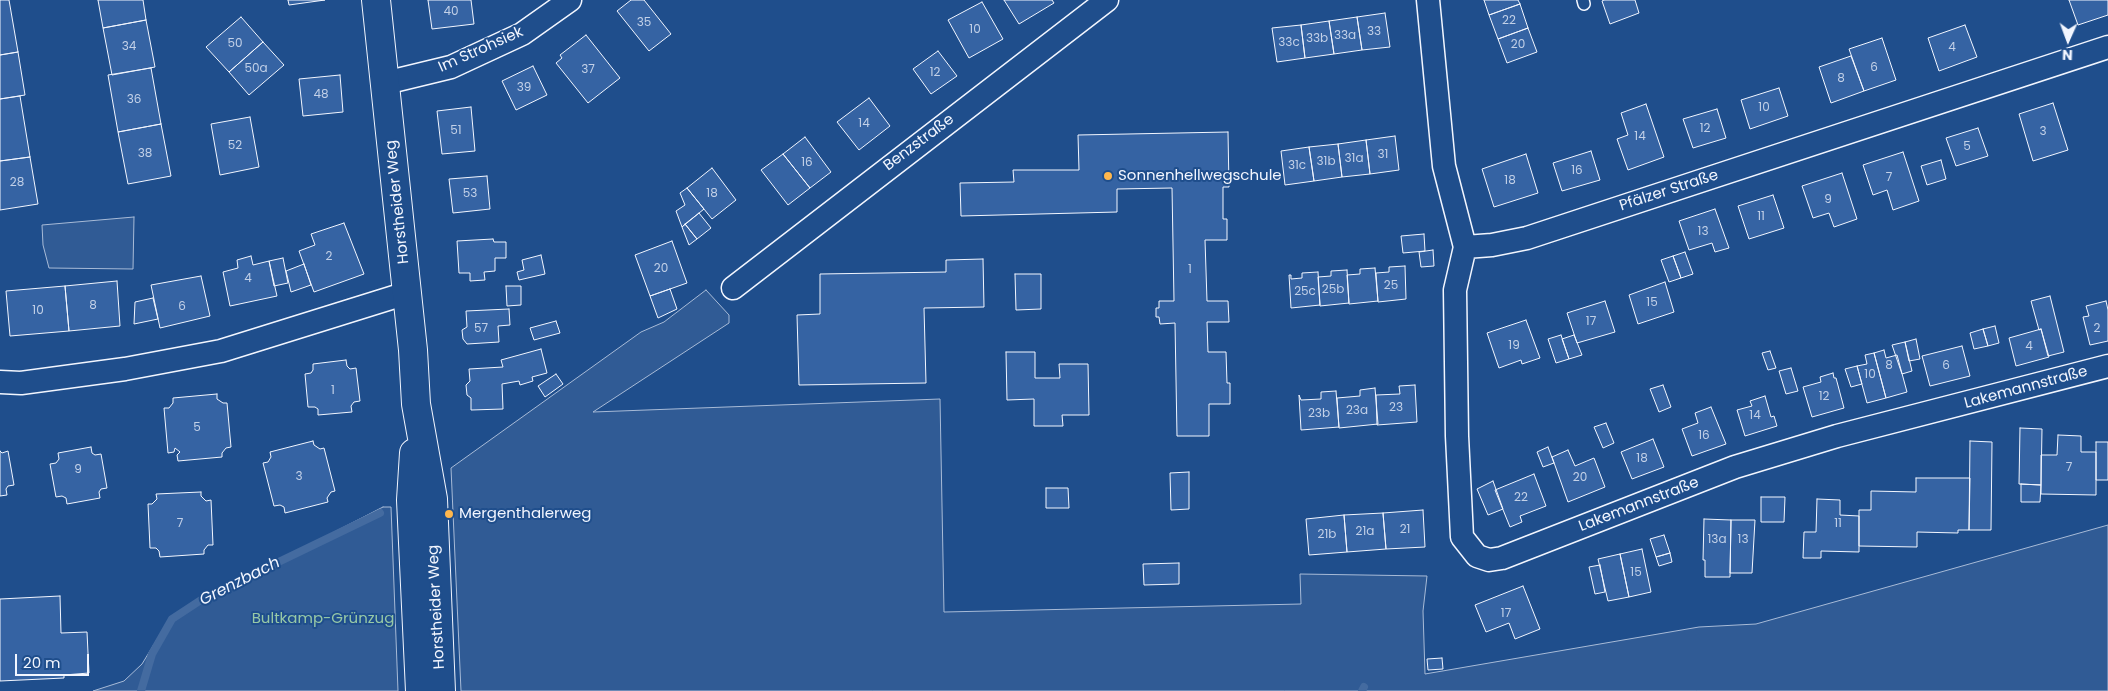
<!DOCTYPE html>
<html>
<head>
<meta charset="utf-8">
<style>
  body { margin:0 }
  #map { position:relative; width:2108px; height:691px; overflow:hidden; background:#1f4e8c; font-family:Poppins,sans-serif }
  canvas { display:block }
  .north { position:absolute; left:2043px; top:15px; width:50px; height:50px; -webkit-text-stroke:4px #1f4e8c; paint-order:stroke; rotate:182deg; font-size:14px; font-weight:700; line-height:20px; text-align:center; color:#f2f6ff }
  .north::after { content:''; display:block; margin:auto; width:18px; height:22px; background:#f2f6ff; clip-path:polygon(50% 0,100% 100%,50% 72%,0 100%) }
  .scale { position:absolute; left:15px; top:654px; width:74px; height:22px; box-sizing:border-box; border:2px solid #f2f6ff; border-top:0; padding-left:6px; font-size:15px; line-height:18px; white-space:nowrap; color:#f2f6ff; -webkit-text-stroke:4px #1f4e8c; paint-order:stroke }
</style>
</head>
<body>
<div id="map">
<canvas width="2108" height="691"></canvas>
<div class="north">N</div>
<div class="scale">20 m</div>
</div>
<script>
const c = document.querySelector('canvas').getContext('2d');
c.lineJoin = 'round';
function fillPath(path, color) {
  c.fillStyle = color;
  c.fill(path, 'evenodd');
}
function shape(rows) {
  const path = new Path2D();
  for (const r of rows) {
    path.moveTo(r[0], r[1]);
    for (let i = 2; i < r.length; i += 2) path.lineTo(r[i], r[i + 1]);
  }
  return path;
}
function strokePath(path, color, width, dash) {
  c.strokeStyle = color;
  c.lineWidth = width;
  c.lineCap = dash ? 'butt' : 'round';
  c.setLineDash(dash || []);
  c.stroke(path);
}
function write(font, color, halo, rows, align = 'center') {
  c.font = font + ' Poppins,sans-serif';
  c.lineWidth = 4;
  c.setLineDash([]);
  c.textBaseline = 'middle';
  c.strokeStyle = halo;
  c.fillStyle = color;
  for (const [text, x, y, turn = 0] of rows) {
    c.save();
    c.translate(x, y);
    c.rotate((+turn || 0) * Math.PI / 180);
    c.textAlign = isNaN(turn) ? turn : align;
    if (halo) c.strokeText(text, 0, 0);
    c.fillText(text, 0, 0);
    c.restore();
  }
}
const built = shape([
  [134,217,133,269,49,268,43,245,42,225,134,217],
  [706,290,729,315,729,323,593,412,940,399,944,612,1301,604,1300,574,1427,576,1423,611,1425,674,1699,627,1756,624,2108,525,2108,691,461,691,451,468,641,332,664,322,706,290],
  [383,507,391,507,398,691,93,691,124,681,142,664,170,618,203,595,274,563,383,507]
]);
fillPath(built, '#305b95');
strokePath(built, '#a8bbd7', 1);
strokePath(shape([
  [141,691,152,654,172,619,204,598,380,513],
  [1362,691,1364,687]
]), '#446ba0', 8);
const building = shape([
  [0,0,9,0,18,52,0,55,0,0],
  [98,0,143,0,146,20,103,28,98,0],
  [288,0,325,0,289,5,288,0],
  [428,0,471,0,474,24,432,29,428,0],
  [631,0,644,0,671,34,649,51,617,11,631,0],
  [1004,0,1052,0,1054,3,1019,24,1004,0],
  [1484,0,1518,0,1520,4,1489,15,1484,0],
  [1604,0,1635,0,1639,13,1610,24,1602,1,1604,0],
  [2069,0,2108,0,2108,15,2078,25,2069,0],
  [982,2,1003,39,969,58,948,20,982,2],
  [1520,4,1528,28,1498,39,1489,15,1520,4],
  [1385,13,1390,47,1362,50,1357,17,1385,13],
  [241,17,263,42,229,72,206,47,241,17],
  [1357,17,1362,50,1334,54,1329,21,1357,17],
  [146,20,155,67,112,75,103,28,146,20],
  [1329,21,1334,54,1305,58,1301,25,1329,21],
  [1301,25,1305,58,1277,62,1272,28,1301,25],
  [1965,25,1977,57,1939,71,1928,38,1965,25],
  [1528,28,1537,52,1507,63,1498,39,1528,28],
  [586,35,620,78,588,103,556,63,562,58,560,55,586,35],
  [1882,38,1896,80,1864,91,1849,49,1882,38],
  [263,42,284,65,249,95,229,72,263,42],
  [938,51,957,76,931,94,913,69,938,51],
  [18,52,25,95,0,99,0,55,18,52],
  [1851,56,1864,91,1831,103,1819,67,1851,56],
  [533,66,547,95,516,110,502,81,533,66],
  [151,68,161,124,118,132,108,75,151,68],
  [340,75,343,112,303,116,299,79,340,75],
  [1779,88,1788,116,1750,129,1741,100,1779,88],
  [20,96,30,157,0,161,0,99,20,96],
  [869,98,890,126,859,150,837,122,869,98],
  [2053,103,2068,150,2033,161,2019,114,2053,103],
  [1646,104,1664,157,1628,170,1617,139,1628,135,1621,113,1646,104],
  [471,107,475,151,442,154,437,111,471,107],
  [1717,109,1726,138,1693,148,1683,119,1717,109],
  [250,117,259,167,220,175,211,124,250,117],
  [161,124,171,176,128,184,118,132,161,124],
  [1978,128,1988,156,1956,166,1946,138,1978,128],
  [1228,132,1229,187,1223,187,1223,219,1227,219,1227,240,1205,240,1207,301,1228,301,1229,322,1207,322,1208,352,1226,352,1227,383,1230,383,1230,404,1209,404,1209,436,1177,436,1175,323,1160,324,1159,317,1156,317,1156,308,1159,308,1159,301,1174,301,1172,188,1117,189,1117,212,961,216,960,183,1014,182,1013,170,1079,170,1078,135,1228,132],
  [1395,136,1399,170,1370,174,1366,140,1395,136],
  [805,137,831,172,810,188,783,154,805,137],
  [1366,140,1370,174,1342,177,1338,144,1366,140],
  [1338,144,1342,177,1314,181,1309,147,1338,144],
  [1309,147,1314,181,1285,185,1281,151,1309,147],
  [1591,151,1600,180,1562,191,1553,163,1591,151],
  [1903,152,1919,201,1893,210,1887,190,1873,195,1863,165,1903,152],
  [783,154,810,188,788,205,761,170,783,154],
  [1526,154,1538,193,1494,207,1482,169,1526,154],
  [30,157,38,204,0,210,0,161,30,157],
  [1941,160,1946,179,1927,185,1921,166,1941,160],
  [712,168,736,200,712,219,687,188,712,168],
  [1842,173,1857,219,1834,227,1829,213,1813,218,1802,186,1842,173],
  [487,176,490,209,453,213,449,179,487,176],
  [687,188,704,209,682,227,676,211,685,205,680,193,687,188],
  [1773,195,1784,228,1749,239,1738,206,1773,195],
  [1715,209,1729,248,1715,252,1712,243,1689,250,1679,221,1715,209],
  [699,213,711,228,697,239,685,224,699,213],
  [344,223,364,274,314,292,299,251,315,245,311,234,344,223],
  [685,224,697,239,689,245,682,227,685,224],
  [1424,234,1425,251,1403,253,1401,236,1424,234],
  [493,239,494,242,506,242,506,258,495,258,495,271,484,272,485,280,470,281,470,273,459,273,457,241,493,239],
  [672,241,687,283,650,296,635,255,672,241],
  [1433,250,1434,266,1421,267,1419,252,1433,250],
  [1685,252,1693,274,1681,278,1673,256,1685,252],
  [541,255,545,274,519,280,517,272,524,270,522,260,541,255],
  [251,256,253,265,269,261,277,296,230,306,223,272,238,268,237,260,251,256],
  [1673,256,1681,278,1669,282,1661,260,1673,256],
  [283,258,288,283,274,286,269,261,283,258],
  [983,259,984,307,924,308,926,383,799,385,797,315,820,314,820,274,946,272,946,260,983,259],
  [304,264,311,285,291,292,286,271,304,264],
  [1405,266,1406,299,1378,302,1376,273,1389,272,1389,267,1405,266],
  [1375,268,1378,301,1349,304,1347,275,1360,274,1360,269,1375,268],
  [1347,270,1349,303,1320,306,1318,277,1331,276,1331,271,1347,270],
  [1318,272,1320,305,1291,308,1289,275,1291,275,1291,279,1302,278,1302,273,1318,272],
  [1015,274,1041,274,1041,309,1016,310,1015,274],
  [201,276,210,316,160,328,151,285,201,276],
  [117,281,120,326,69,331,65,286,117,281],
  [1665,282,1674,312,1638,324,1629,295,1665,282],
  [65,286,69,331,10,336,6,291,65,286],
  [506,286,521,286,521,305,507,306,506,286],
  [670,289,677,309,658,318,650,296,670,289],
  [2050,296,2064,352,2048,356,2041,329,2039,330,2031,301,2050,296],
  [153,298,158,319,134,324,135,302,153,298],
  [1605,301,1615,332,1577,343,1567,313,1605,301],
  [2106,301,2108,310,2108,341,2090,345,2083,317,2089,316,2086,306,2106,301],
  [509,309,510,325,498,326,499,342,467,344,463,339,462,330,467,327,466,311,509,309],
  [1526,320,1540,358,1522,364,1521,360,1499,368,1487,333,1526,320],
  [556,321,560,333,534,340,530,328,556,321],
  [1995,326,1999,343,1988,346,1983,329,1995,326],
  [1983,329,1988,346,1974,349,1970,333,1983,329],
  [2041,329,2049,357,2016,366,2009,338,2041,329],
  [1561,335,1569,359,1556,363,1548,339,1561,335],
  [1574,335,1582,355,1569,359,1562,339,1574,335],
  [1916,339,1920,359,1909,361,1905,342,1916,339],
  [1905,342,1912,371,1902,374,1892,345,1905,342],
  [1962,346,1970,376,1930,386,1922,356,1962,346],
  [541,349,547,373,532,377,533,381,520,385,519,381,502,384,503,409,471,410,471,398,467,395,466,385,470,381,469,369,503,367,501,360,541,349],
  [1884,350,1886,358,1897,355,1907,392,1886,398,1874,353,1884,350],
  [1770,351,1776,368,1768,370,1762,353,1770,351],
  [1006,352,1035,352,1035,378,1060,378,1059,364,1088,364,1089,415,1062,415,1063,426,1034,426,1034,399,1007,400,1006,352],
  [1874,353,1886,398,1867,403,1857,366,1867,364,1865,355,1874,353],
  [346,360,347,366,350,369,356,368,360,401,354,402,351,406,352,412,318,415,318,409,315,407,308,407,305,374,311,373,313,370,313,364,346,360],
  [1857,366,1862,384,1851,387,1845,369,1857,366],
  [1791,368,1798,391,1786,394,1779,371,1791,368],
  [1833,373,1834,378,1836,378,1844,408,1812,417,1803,387,1821,382,1820,377,1833,373],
  [556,374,563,384,545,397,538,386,556,374],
  [1415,385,1417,422,1377,425,1376,395,1400,394,1399,386,1415,385],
  [1663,385,1671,407,1659,412,1650,389,1663,385],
  [1375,388,1378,424,1339,428,1337,398,1360,396,1360,390,1375,388],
  [1336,391,1339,427,1301,430,1299,395,1301,400,1321,399,1321,392,1336,391],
  [217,394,217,399,223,403,227,403,231,447,226,448,222,453,222,457,178,461,177,455,180,452,175,448,174,452,168,453,164,408,169,408,173,403,173,398,217,394],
  [1765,396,1771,417,1774,416,1777,426,1745,436,1737,410,1752,406,1750,401,1765,396],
  [1711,407,1726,444,1692,456,1682,429,1698,423,1695,413,1711,407],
  [1606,423,1614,443,1603,448,1594,427,1606,423],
  [2020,428,2042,429,2041,485,2019,484,2020,428],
  [2058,435,2081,436,2081,452,2096,452,2096,495,2041,494,2041,455,2057,455,2058,435],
  [1653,439,1664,467,1632,479,1621,452,1653,439],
  [313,441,314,445,320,449,324,448,335,491,331,492,327,498,328,502,285,513,284,507,280,505,274,506,263,463,268,462,271,457,270,452,313,441],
  [1970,441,1992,442,1991,530,1969,530,1970,441],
  [2096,442,2108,442,2108,480,2096,480,2096,442],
  [91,447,92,453,95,455,101,454,107,488,101,489,99,492,100,498,67,504,66,498,62,496,56,497,50,464,56,463,59,459,58,453,91,447],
  [1548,447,1554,463,1543,467,1537,452,1548,447],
  [1568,450,1575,466,1594,458,1605,487,1568,502,1552,457,1568,450],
  [0,451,2,453,8,451,14,485,8,486,6,489,7,495,0,496,0,451],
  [1189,472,1189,509,1171,510,1170,473,1189,472],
  [1534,474,1546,506,1520,516,1522,522,1510,527,1495,490,1534,474],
  [1916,478,1970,478,1969,530,1958,530,1958,533,1917,532,1917,547,1859,546,1859,510,1871,510,1871,491,1916,492,1916,478],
  [1493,481,1503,509,1488,515,1477,489,1493,481],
  [2021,484,2041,485,2040,502,2021,502,2021,484],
  [1046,488,1068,488,1069,508,1046,508,1046,488],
  [201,492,201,496,206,501,211,500,213,545,208,545,204,550,204,554,160,557,159,551,156,548,150,548,148,504,152,504,157,499,156,494,201,492],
  [1761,497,1785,497,1784,522,1761,522,1761,497],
  [1817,499,1840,500,1840,515,1859,516,1859,552,1821,551,1821,558,1803,558,1804,532,1816,532,1817,499],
  [1423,510,1425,547,1386,549,1383,513,1423,510],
  [1383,513,1386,549,1347,552,1344,515,1383,513],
  [1344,515,1347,552,1309,555,1306,519,1344,515],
  [1704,519,1731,520,1730,577,1705,577,1705,560,1703,560,1704,519],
  [1731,520,1755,520,1752,573,1730,573,1731,520],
  [1664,535,1670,553,1656,557,1650,539,1664,535],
  [1642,549,1651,592,1629,597,1620,554,1642,549],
  [1670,553,1672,562,1659,566,1656,557,1670,553],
  [1620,554,1629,597,1608,601,1598,559,1620,554],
  [1179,563,1179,584,1144,585,1143,564,1179,563],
  [1600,565,1605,592,1595,594,1589,567,1600,565],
  [1523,586,1540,629,1515,639,1509,623,1486,632,1475,605,1523,586],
  [60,596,61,633,87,632,89,673,64,675,64,678,0,681,0,599,60,596],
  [1442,658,1443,669,1428,670,1427,659,1442,658]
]);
fillPath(building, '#3563a3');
strokePath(building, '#f2f6ff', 1);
const lane = shape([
  [1583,0,1584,4]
]);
const street = shape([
  [1428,0,1444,166,1465,247,1455,290,1457,436,1462,537,1477,556,1489,560,1502,558,1735,467,1837,436,2108,366],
  [385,83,451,67,522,34,570,0],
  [1465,247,1492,245,1527,238,2108,47],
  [733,288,1107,0],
  [0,382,21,383,125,369,221,351,407,293]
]);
const secondary = shape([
  [376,0,413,350,416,404,433,499,441,691],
  [414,453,411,500,420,691]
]);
strokePath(lane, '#f2f6ff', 14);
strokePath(street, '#f2f6ff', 25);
strokePath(secondary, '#f2f6ff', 30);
strokePath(lane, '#1f4e8c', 11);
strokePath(street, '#1f4e8c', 22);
strokePath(secondary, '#1f4e8c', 28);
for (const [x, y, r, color] of [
  [1108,176,5,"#ffb74d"],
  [449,514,5,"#ffb74d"]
]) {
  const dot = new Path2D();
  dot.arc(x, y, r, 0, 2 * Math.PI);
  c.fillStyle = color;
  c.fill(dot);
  strokePath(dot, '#1f4e8c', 2);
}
write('12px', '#c3d1e8', null, [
  ["40",451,12],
  ["22",1509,21],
  ["35",644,23],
  ["10",975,30],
  ["33",1374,32],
  ["33a",1345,36],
  ["33b",1317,39],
  ["33c",1289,43],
  ["50",235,44],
  ["20",1518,45],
  ["34",129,47],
  ["4",1952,48],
  ["6",1874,68],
  ["50a",256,69],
  ["37",588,70],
  ["12",935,73],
  ["8",1841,79],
  ["39",524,88],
  ["48",321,95],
  ["36",134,100],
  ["10",1764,108],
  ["14",864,124],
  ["12",1705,129],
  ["51",456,131],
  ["3",2043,132],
  ["14",1640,137],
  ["52",235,146],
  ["5",1967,147],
  ["38",145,154],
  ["31",1383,155],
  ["31a",1354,159],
  ["31b",1326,162],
  ["16",807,163],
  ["31c",1297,166],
  ["16",1577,171],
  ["7",1889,178],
  ["18",1510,181],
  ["28",17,183],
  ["53",470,194],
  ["18",712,194],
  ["9",1828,200],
  ["11",1761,217],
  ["13",1703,232],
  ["2",329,257],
  ["20",661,269],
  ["1",1190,270],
  ["4",248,279],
  ["25",1391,286],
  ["25b",1333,290],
  ["25c",1305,292],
  ["15",1652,303],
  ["8",93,306],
  ["6",182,307],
  ["10",38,311],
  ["17",1591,322],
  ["57",481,329],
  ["2",2097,329],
  ["19",1514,346],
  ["4",2029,347],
  ["8",1889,366],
  ["6",1946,366],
  ["10",1870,375],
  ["1",333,391],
  ["12",1824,397],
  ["23",1396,408],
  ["23a",1357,411],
  ["23b",1319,414],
  ["14",1755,416],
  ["5",197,428],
  ["16",1704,436],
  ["18",1642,459],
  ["7",2069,468],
  ["9",78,470],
  ["3",299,477],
  ["20",1580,478],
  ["22",1521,498],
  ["7",180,524],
  ["11",1838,524],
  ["21",1405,530],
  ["21a",1365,532],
  ["21b",1327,535],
  ["13a",1717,540],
  ["13",1743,540],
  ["15",1636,573],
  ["17",1506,614]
]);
write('15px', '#f2f6ff', '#1f4e8c', [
  ["Im Strohsiek",481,50,-24],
  ["Benzstraße",919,143,-37],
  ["Pfälzer Straße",1669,191,-18],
  ["Horstheider Weg",398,202,-96],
  ["Lakemannstraße",2026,388,-15],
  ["Lakemannstraße",1639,505,-21],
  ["Horstheider Weg",437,607,-93]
]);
write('15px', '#f2f6ff', '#1f4e8c', [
  ["Sonnenhellwegschule",1118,176],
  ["Mergenthalerweg",459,514]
], 'left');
write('15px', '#97c8a6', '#1f4e8c', [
  ["Bultkamp-Grünzug",323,619]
]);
write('italic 16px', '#f2f6ff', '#1f4e8c', [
  ["Grenzbach",240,582,-27]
]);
</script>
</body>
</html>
